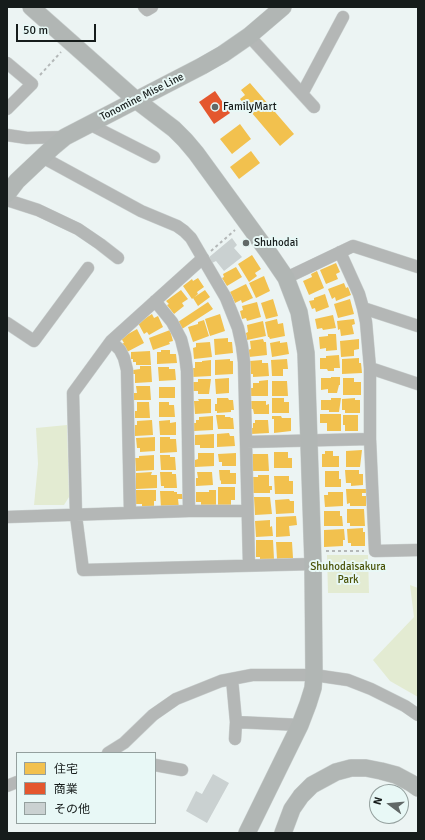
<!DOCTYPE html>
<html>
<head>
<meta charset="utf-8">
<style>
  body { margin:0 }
  #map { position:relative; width:425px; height:840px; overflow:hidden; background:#ecf4f3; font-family:Signika,"Noto Sans JP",sans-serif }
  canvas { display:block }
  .frame { position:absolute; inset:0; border:8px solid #161c1b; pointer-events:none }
  .legend { position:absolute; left:16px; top:752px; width:140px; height:72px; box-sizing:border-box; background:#e8f8f6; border:1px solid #94a09e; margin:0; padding:5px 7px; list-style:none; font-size:12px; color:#161c1b }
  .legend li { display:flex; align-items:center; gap:8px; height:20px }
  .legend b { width:20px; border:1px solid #94a09e }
  .north { position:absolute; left:369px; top:784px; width:40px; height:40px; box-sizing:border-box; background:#e8f8f6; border:1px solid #94a09e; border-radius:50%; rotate:286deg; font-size:11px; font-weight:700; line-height:16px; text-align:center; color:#161c1b }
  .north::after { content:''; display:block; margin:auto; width:14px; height:18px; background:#616867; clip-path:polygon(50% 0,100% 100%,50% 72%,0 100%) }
  .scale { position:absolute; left:16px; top:24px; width:80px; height:18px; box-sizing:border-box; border:2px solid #161c1b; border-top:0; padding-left:5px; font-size:12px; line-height:14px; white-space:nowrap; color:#161c1b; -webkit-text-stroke:3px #e8f8f6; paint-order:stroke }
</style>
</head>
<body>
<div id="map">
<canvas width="425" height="840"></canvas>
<div class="frame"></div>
<ul class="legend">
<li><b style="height:11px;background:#f2c14e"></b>住宅</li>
<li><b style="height:11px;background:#e4572e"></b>商業</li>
<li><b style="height:11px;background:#cad1d1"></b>その他</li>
</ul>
<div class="north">N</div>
<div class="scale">50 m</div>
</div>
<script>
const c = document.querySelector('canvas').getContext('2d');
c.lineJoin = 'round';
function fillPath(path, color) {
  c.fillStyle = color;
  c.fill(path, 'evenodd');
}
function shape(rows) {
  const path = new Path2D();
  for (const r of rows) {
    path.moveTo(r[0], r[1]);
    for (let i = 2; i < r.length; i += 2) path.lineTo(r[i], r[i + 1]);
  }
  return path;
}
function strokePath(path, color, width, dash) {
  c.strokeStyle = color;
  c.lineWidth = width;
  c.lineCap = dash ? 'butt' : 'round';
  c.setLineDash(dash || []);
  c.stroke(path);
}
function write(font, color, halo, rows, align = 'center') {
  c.font = font + ' Signika,sans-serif';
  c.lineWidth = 4;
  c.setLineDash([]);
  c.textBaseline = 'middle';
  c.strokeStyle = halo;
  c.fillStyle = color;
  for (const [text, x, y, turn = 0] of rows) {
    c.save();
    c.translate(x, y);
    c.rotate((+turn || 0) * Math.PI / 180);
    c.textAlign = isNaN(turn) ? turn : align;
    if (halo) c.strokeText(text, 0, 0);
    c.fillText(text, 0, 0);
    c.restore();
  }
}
fillPath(shape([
  [67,425,69,497,64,505,34,505,38,464,36,428],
  [327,555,368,555,369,593,328,593],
  [410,585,418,588,418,697,390,681,373,660,414,617]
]), '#e3ebd2');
fillPath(shape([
  [250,83,294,134,280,146,240,99,245,95,241,90],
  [240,124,251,139,232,154,220,139],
  [251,151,260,163,239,179,230,167],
  [252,255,261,269,255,273,257,276,249,282,238,264],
  [336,263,340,272,336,274,338,279,326,284,320,270],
  [236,267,242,277,227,286,222,278,224,277,223,274],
  [317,271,324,288,309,295,303,281,312,277,311,274],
  [264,276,270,291,256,298,249,283],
  [198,278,204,287,197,292,198,294,192,299,183,286,192,279,193,281],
  [344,283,346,288,348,287,351,295,336,301,335,297,332,299,328,289],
  [246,284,253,298,242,303,241,300,235,303,230,292],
  [181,290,188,299,182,303,184,306,174,314,167,305,169,304,166,301],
  [205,290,210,297,198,306,193,298],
  [325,294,329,307,316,312,315,308,312,309,309,301,314,300,314,298],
  [273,299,278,316,266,319,261,303],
  [350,299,354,314,338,318,334,304],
  [208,302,213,309,182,329,178,322],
  [257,302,261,317,247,321,246,318,242,319,240,311,243,310,242,306],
  [152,314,154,318,158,316,163,327,149,335,147,332,144,334,138,323],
  [220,314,225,331,210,336,205,319],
  [333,315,336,328,323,330,322,328,317,329,315,319],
  [277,319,278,324,283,323,285,336,270,339,269,337,268,337,265,322],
  [354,319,355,324,352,325,354,334,341,336,340,329,338,330,337,321],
  [204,320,209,336,193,342,188,327,198,324,198,322],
  [263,321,266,336,247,340,246,333,248,332,247,325],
  [137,329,144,343,125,353,121,344,124,343,121,338],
  [170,330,173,341,169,342,170,344,153,350,149,338],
  [328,334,336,334,337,350,326,351,326,348,320,349,319,337,328,336],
  [228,338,228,342,232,342,233,353,215,355,214,339],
  [263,339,264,342,266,342,267,355,249,357,248,350,251,349,250,341],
  [359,339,359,349,354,350,354,356,341,357,340,341],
  [280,341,280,343,287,342,289,354,272,357,270,343],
  [210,342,212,357,194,359,193,348,196,347,196,343],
  [161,350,170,350,170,354,176,354,177,363,157,364,157,352,161,352],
  [150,351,151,365,136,365,136,362,133,362,133,359,131,359,131,352],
  [339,355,340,368,334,368,334,371,328,371,327,369,320,369,320,358,326,358,326,356],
  [359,358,359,363,361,363,362,373,342,374,342,359],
  [230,359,230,361,233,361,233,374,215,375,215,360],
  [287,359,288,369,283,369,283,376,272,376,271,360],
  [211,360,211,376,192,377,192,368,195,368,195,362,202,362,202,361],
  [262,360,262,363,268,363,269,376,253,377,253,374,251,374,250,361],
  [140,366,151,366,152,382,135,383,135,374,133,374,133,370,140,369],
  [158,367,169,367,169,369,175,369,176,380,159,381],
  [331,377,340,377,340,385,339,385,337,393,328,393,328,389,321,390,321,378,331,378],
  [229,378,229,393,216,394,215,379],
  [343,378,354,378,354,382,361,382,361,395,343,395],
  [198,379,211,379,209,394,198,394,198,391,192,391,192,382,198,382],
  [268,380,268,396,251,396,250,388,253,388,253,383,259,383,259,381],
  [272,381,287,381,288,396,272,396],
  [136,386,150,386,151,400,134,400,134,393,137,393],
  [159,387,175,387,175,398,159,398],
  [217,398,228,398,229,400,233,400,234,410,231,410,231,412,217,413,217,411,215,411,215,404,217,404],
  [272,398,284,398,284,402,289,402,289,413,272,413],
  [331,398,341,398,339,412,329,412,329,410,321,410,321,400,331,400],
  [355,398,355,400,360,400,360,413,345,413,345,410,342,410,342,399],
  [198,399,211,399,211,413,195,414,194,401,199,401],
  [251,401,266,401,266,405,269,404,269,414,254,414,253,409,251,409],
  [137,402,149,402,150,418,135,418,135,411,137,411],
  [159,402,169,402,169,405,174,405,175,417,159,417],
  [320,414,341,414,341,431,327,431,327,423,320,423],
  [216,415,225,415,225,417,230,417,231,418,233,418,234,429,218,429],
  [343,415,358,415,358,431,345,431,345,425,343,425],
  [213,416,213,430,194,431,194,423,196,423,196,420,199,420,199,417],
  [272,416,281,416,282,418,291,418,291,431,274,433,274,419,272,419],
  [152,420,153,435,135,436,135,425,137,425,137,421],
  [170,420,170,423,176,422,176,435,160,435,159,421],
  [255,420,268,420,269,433,251,434,251,428,253,428,253,423,255,423],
  [229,433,230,436,234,436,235,446,217,447,217,434],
  [214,434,214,448,200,448,200,445,195,445,195,435],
  [155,437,155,451,140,452,140,448,137,448,136,438],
  [160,437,170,437,170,439,176,439,177,452,160,453],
  [362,450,360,467,346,467,346,451],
  [325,451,333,451,333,456,339,456,339,467,322,467,322,454,325,454],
  [274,452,288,452,288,458,292,458,292,468,274,468],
  [198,453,214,453,214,466,195,467,195,460,198,459],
  [236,453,236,466,222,466,222,462,219,462,218,454],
  [252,454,268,454,269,471,252,471],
  [154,455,154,470,136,471,135,458,139,458,139,456],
  [160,455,170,455,170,457,175,457,176,470,161,470],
  [219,470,230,470,230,473,236,473,236,484,221,484,221,480,220,481],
  [345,470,359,470,359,474,363,474,363,485,351,486,351,483,346,483],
  [325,471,339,471,339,479,341,479,341,487,325,487],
  [152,472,151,475,157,475,157,488,136,489,136,473],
  [160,472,172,472,172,474,176,474,177,488,164,488,164,486,161,486],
  [197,472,212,472,213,485,196,486,196,478,198,478],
  [258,475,269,475,269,486,272,486,272,490,270,490,270,493,253,493,253,477,258,477],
  [274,476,289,476,289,481,293,481,293,494,275,494],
  [218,487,235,487,235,500,231,500,231,505,218,505],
  [346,489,367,489,367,493,362,493,362,496,366,496,366,506,350,506,350,503,347,504],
  [135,490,156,490,156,501,154,501,154,507,142,507,142,504,135,504],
  [209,490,216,490,216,505,201,505,201,502,196,502,196,492,209,492],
  [160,491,174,491,174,492,177,492,177,494,182,494,183,499,178,499,179,508,161,508],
  [328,492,343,492,343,506,325,507,324,495,328,495],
  [254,497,270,497,272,514,255,515],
  [289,499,290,501,294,501,294,513,276,514,275,500],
  [347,509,364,509,365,526,350,526,350,523,347,523],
  [324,511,340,511,340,516,342,516,343,526,324,526],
  [296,516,297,525,289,526,290,536,276,537,276,517],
  [270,520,270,527,272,526,273,536,256,537,255,521],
  [363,528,363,532,365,532,365,546,351,546,351,543,348,543,347,529],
  [344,529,345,540,343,540,343,546,324,547,324,530],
  [256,540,273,540,274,559,260,559,260,557,256,557],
  [276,542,292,542,293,558,277,559]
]), '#f2c14e');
fillPath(shape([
  [215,91,230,113,214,124,199,102]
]), '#e4572e');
fillPath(shape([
  [232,238,237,245,234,248,242,257,224,271,216,261,212,263,208,258],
  [213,774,229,783,207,823,186,811,196,791,202,794]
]), '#cad1d1');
const street = shape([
  [144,7,147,10,152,7],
  [249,36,314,107],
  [7,63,32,84,7,109],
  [302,94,343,17],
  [89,124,154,157],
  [7,135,27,138,65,137],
  [42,157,141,211,177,226,184,231,191,238,226,298,238,328,242,346,244,362,249,565],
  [7,200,38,210,78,229,100,244,118,258],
  [340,252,359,294,363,308,366,322,370,368,370,439,375,551,418,550],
  [203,258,111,341,73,393,76,516,83,570,313,564],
  [286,278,353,246,418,267],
  [155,301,172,322,181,339,185,355,187,371,189,511],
  [363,308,418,326],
  [7,323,34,341,88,268],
  [111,341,120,350,124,358,127,370,130,513],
  [370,368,418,384],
  [246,442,370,439],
  [7,517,189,511,247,511],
  [232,679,236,722,235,739],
  [236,722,300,725],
  [108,753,124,743,153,715,176,699,221,681,252,675,314,675,348,680,371,689,405,706,418,715],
  [155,765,182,770],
  [7,786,17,782]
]);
const secondary = shape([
  [31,7,136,100,174,129,185,140,196,153,271,256,286,278,299,312,306,353,313,564,314,675,313,688,308,704,300,725,247,833],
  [7,194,17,181,53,147,65,137,202,66,223,54,249,36,283,7],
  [283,833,292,809,301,796,312,785,336,772,351,768,366,768,381,771,396,775,411,783,418,788]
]);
strokePath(street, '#cbd1d0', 13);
strokePath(secondary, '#cbd1d0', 18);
strokePath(shape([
  [40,75,61,52],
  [211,251,235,230],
  [326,551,364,551]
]), '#b4b8b8', 2, [3, 3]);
strokePath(street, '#b4b7b6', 12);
strokePath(secondary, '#b1b6b4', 17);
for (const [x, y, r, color] of [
  [215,107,4,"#616867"],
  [246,243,4,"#616867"]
]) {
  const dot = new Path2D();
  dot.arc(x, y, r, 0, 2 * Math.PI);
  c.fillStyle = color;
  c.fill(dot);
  strokePath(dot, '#e8f8f6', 1.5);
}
write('11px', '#161c1b', '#e8f8f6', [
  ["Tonomine Mise Line",142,97,-27]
]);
write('11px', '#161c1b', '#e8f8f6', [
  ["FamilyMart",223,107],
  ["Shuhodai",254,243]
], 'left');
write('11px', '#4a5307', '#e8f8f6', [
  ["Shuhodaisakura",348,567],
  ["Park",348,580]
]);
</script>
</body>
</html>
